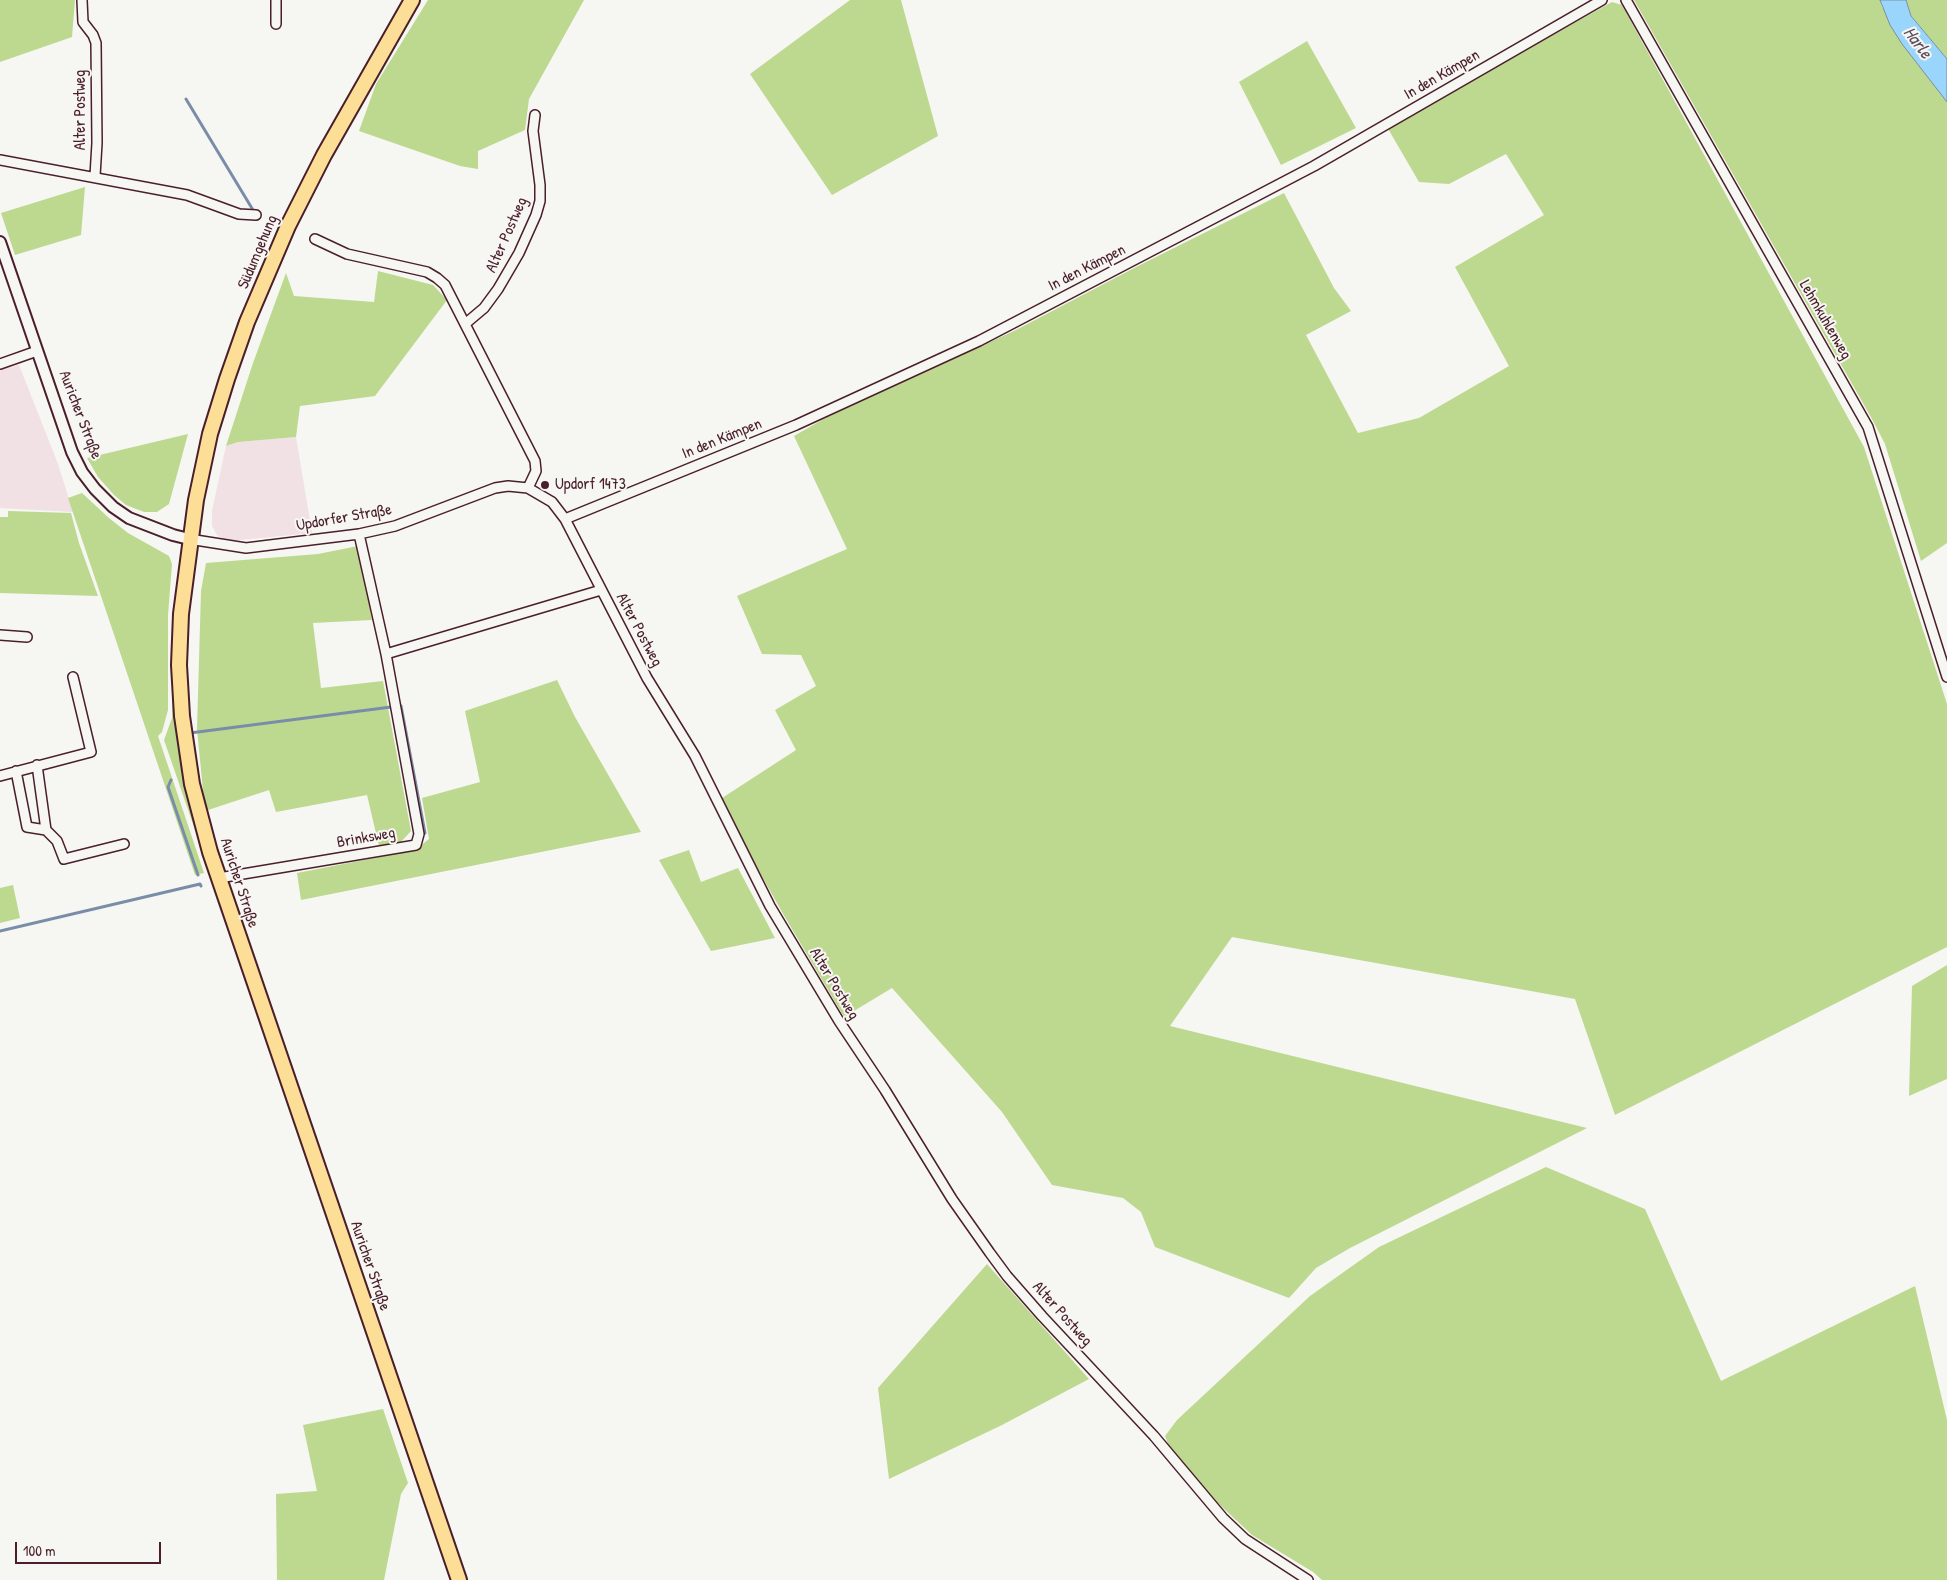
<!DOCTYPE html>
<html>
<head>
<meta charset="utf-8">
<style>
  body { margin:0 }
  #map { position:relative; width:1947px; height:1580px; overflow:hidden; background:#f6f6f2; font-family:"Patrick Hand",sans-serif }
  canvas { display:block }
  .scale { position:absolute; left:15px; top:1542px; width:146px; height:22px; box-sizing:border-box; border:2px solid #4a1f2b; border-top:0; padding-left:6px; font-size:15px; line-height:18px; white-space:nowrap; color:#4a1f2b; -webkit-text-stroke:4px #f6f6f2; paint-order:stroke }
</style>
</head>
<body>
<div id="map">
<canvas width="1947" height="1580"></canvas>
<div class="scale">100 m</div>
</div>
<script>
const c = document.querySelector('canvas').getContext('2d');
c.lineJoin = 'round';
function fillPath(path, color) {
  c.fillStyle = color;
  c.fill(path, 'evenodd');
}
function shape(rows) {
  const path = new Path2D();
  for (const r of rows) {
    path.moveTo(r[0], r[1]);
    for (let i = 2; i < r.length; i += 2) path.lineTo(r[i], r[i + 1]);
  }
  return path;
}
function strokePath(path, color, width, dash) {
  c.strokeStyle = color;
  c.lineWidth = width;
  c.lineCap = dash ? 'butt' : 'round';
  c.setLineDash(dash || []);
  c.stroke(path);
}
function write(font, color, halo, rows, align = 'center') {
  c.font = font + ' "Patrick Hand",sans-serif';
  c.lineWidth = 4;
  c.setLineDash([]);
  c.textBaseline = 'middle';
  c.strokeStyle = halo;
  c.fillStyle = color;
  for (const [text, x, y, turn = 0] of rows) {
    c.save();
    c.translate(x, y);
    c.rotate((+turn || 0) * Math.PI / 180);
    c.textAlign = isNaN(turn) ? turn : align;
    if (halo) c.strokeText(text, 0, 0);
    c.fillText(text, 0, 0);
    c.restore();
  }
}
fillPath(shape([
  [19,365,58,464,73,512,0,508,0,370],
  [296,437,312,533,230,541,223,539,217,535,212,526,212,511,226,446,238,442]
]), '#f1e0e4');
fillPath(shape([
  [0,0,75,0,72,37,0,62],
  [428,0,584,0,529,99,525,130,478,151,478,169,460,166,359,131,376,84],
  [850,0,901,0,938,136,832,195,750,74],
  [1634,0,1880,0,1882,7,1947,102,1947,543,1921,561,1885,444,1872,419],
  [1906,0,1947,0,1947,59,1911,16],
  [1612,2,1622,5,1864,447,1947,704,1947,947,1615,1115,1575,999,1232,937,1170,1026,1587,1128,1350,1248,1316,1268,1289,1298,1155,1247,1141,1212,1123,1198,1052,1185,1002,1112,892,988,844,1017,782,912,719,800,796,750,775,710,816,686,801,655,762,654,737,596,847,549,794,436,827,417,1016,330,1138,266,1284,193,1334,288,1351,311,1306,335,1358,433,1419,418,1509,366,1455,267,1544,215,1506,154,1449,184,1419,182,1387,127],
  [1307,41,1356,128,1281,165,1239,82],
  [85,187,81,235,15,255,1,213],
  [378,271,433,285,447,300,375,396,300,406,296,437,238,442,226,446,253,363,286,273,294,296,374,302],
  [188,434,169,504,157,512,144,512,126,505,114,495,98,477,87,458],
  [82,493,109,518,128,533,169,556,172,564,168,615,168,710,162,732,158,736,204,873,195,875,68,498],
  [8,511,71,513,79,543,98,596,0,593,0,517,8,517],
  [358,546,372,620,313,623,321,688,383,681,411,831,400,843,379,846,367,795,276,812,269,790,205,811,197,729,201,591,206,563,318,554],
  [557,680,575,717,641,832,301,900,297,873,415,850,429,839,422,798,480,782,465,711],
  [172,687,188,796,206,862,164,740,172,718],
  [689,850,701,882,738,868,775,938,711,951,659,860],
  [13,885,20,918,0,923,0,888],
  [1947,965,1947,1079,1909,1096,1912,986],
  [1546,1167,1645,1209,1721,1381,1915,1286,1947,1420,1947,1580,1322,1580,1313,1572,1252,1535,1220,1505,1170,1449,1165,1436,1177,1420,1310,1296,1379,1247],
  [987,1264,1089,1379,1002,1425,889,1479,878,1388],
  [383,1409,408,1483,401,1494,384,1580,277,1580,276,1494,317,1491,303,1425]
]), '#bdd990');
const water = shape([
  [1880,0,1906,0,1911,16,1947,59,1947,102,1902,44,1890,25,1880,0]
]);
fillPath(water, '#9ad6fb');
strokePath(water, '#7a8da8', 1);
strokePath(shape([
  [186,99,253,210],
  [401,706,425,833],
  [189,735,190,733,391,707],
  [171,780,168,787,198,875],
  [0,931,200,884,201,886]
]), '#7a8da8', 3);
const minor = shape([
  [82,0,83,22,93,35,96,43,97,143,95,176],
  [1626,0,1868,427,1947,677],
  [276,24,276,0],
  [0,160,187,195,239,214,256,215],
  [315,239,347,254,427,272,437,278,445,285,535,461,536,471,528,488],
  [465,324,484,308,498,289,519,253,536,215,540,201,540,185,533,131,535,115],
  [0,364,37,351],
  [565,519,796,425,979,341,1314,166,1602,0],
  [189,539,246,548,359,534,395,526,495,488,508,486,528,488,552,502,565,519,647,678,695,756,770,906,839,1021,885,1090,952,1199,990,1253,1007,1276,1042,1316,1154,1436,1223,1518,1245,1539,1308,1580],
  [0,635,27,637],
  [386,654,601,590],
  [37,765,46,830],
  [16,771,27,827,46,830,57,841,64,859,124,844],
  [0,776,91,752,73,677],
  [219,878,416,845,419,834,386,654,359,534]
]);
const tertiary = shape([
  [0,242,72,452,82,472,95,489,113,507,129,518,173,535,189,539]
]);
const primary = shape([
  [412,0,324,155,288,226,247,322,227,379,210,434,196,500,181,614,179,665,182,716,192,784,210,852,459,1580]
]);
strokePath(minor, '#4a1f2b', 12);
strokePath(tertiary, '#4a1f2b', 14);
strokePath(primary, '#4a1f2b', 18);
strokePath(minor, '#f6f6f2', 9);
strokePath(tertiary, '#f6f6f2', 10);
strokePath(primary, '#fdde96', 14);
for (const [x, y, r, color] of [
  [545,485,5,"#4a1f2b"]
]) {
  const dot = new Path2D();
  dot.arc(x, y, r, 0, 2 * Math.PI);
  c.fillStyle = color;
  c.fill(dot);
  strokePath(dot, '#f6f6f2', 2);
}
write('16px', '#4a1f2b', '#f6f6f2', [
  ["In den Kämpen",1442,75,-30],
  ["Alter Postweg",81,110,-90],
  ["Alter Postweg",507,235,-66],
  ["Südumgehung",258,252,-67],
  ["In den Kämpen",1087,268,-27],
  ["Lehmkuhlenweg",1825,320,60],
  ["Auricher Straße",80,415,69],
  ["In den Kämpen",722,439,-22],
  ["Updorfer Straße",344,518,-10],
  ["Alter Postweg",639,630,62],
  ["Brinksweg",366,838,-10],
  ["Auricher Straße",239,883,72],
  ["Alter Postweg",834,984,59],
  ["Auricher Straße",370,1266,71],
  ["Alter Postweg",1062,1314,48]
]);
write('16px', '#4a1f2b', '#f6f6f2', [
  ["Updorf 1473",555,485]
], 'left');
write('italic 18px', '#5e4d5f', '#f6f6f2', [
  ["Harle",1917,43,53]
]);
</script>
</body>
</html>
